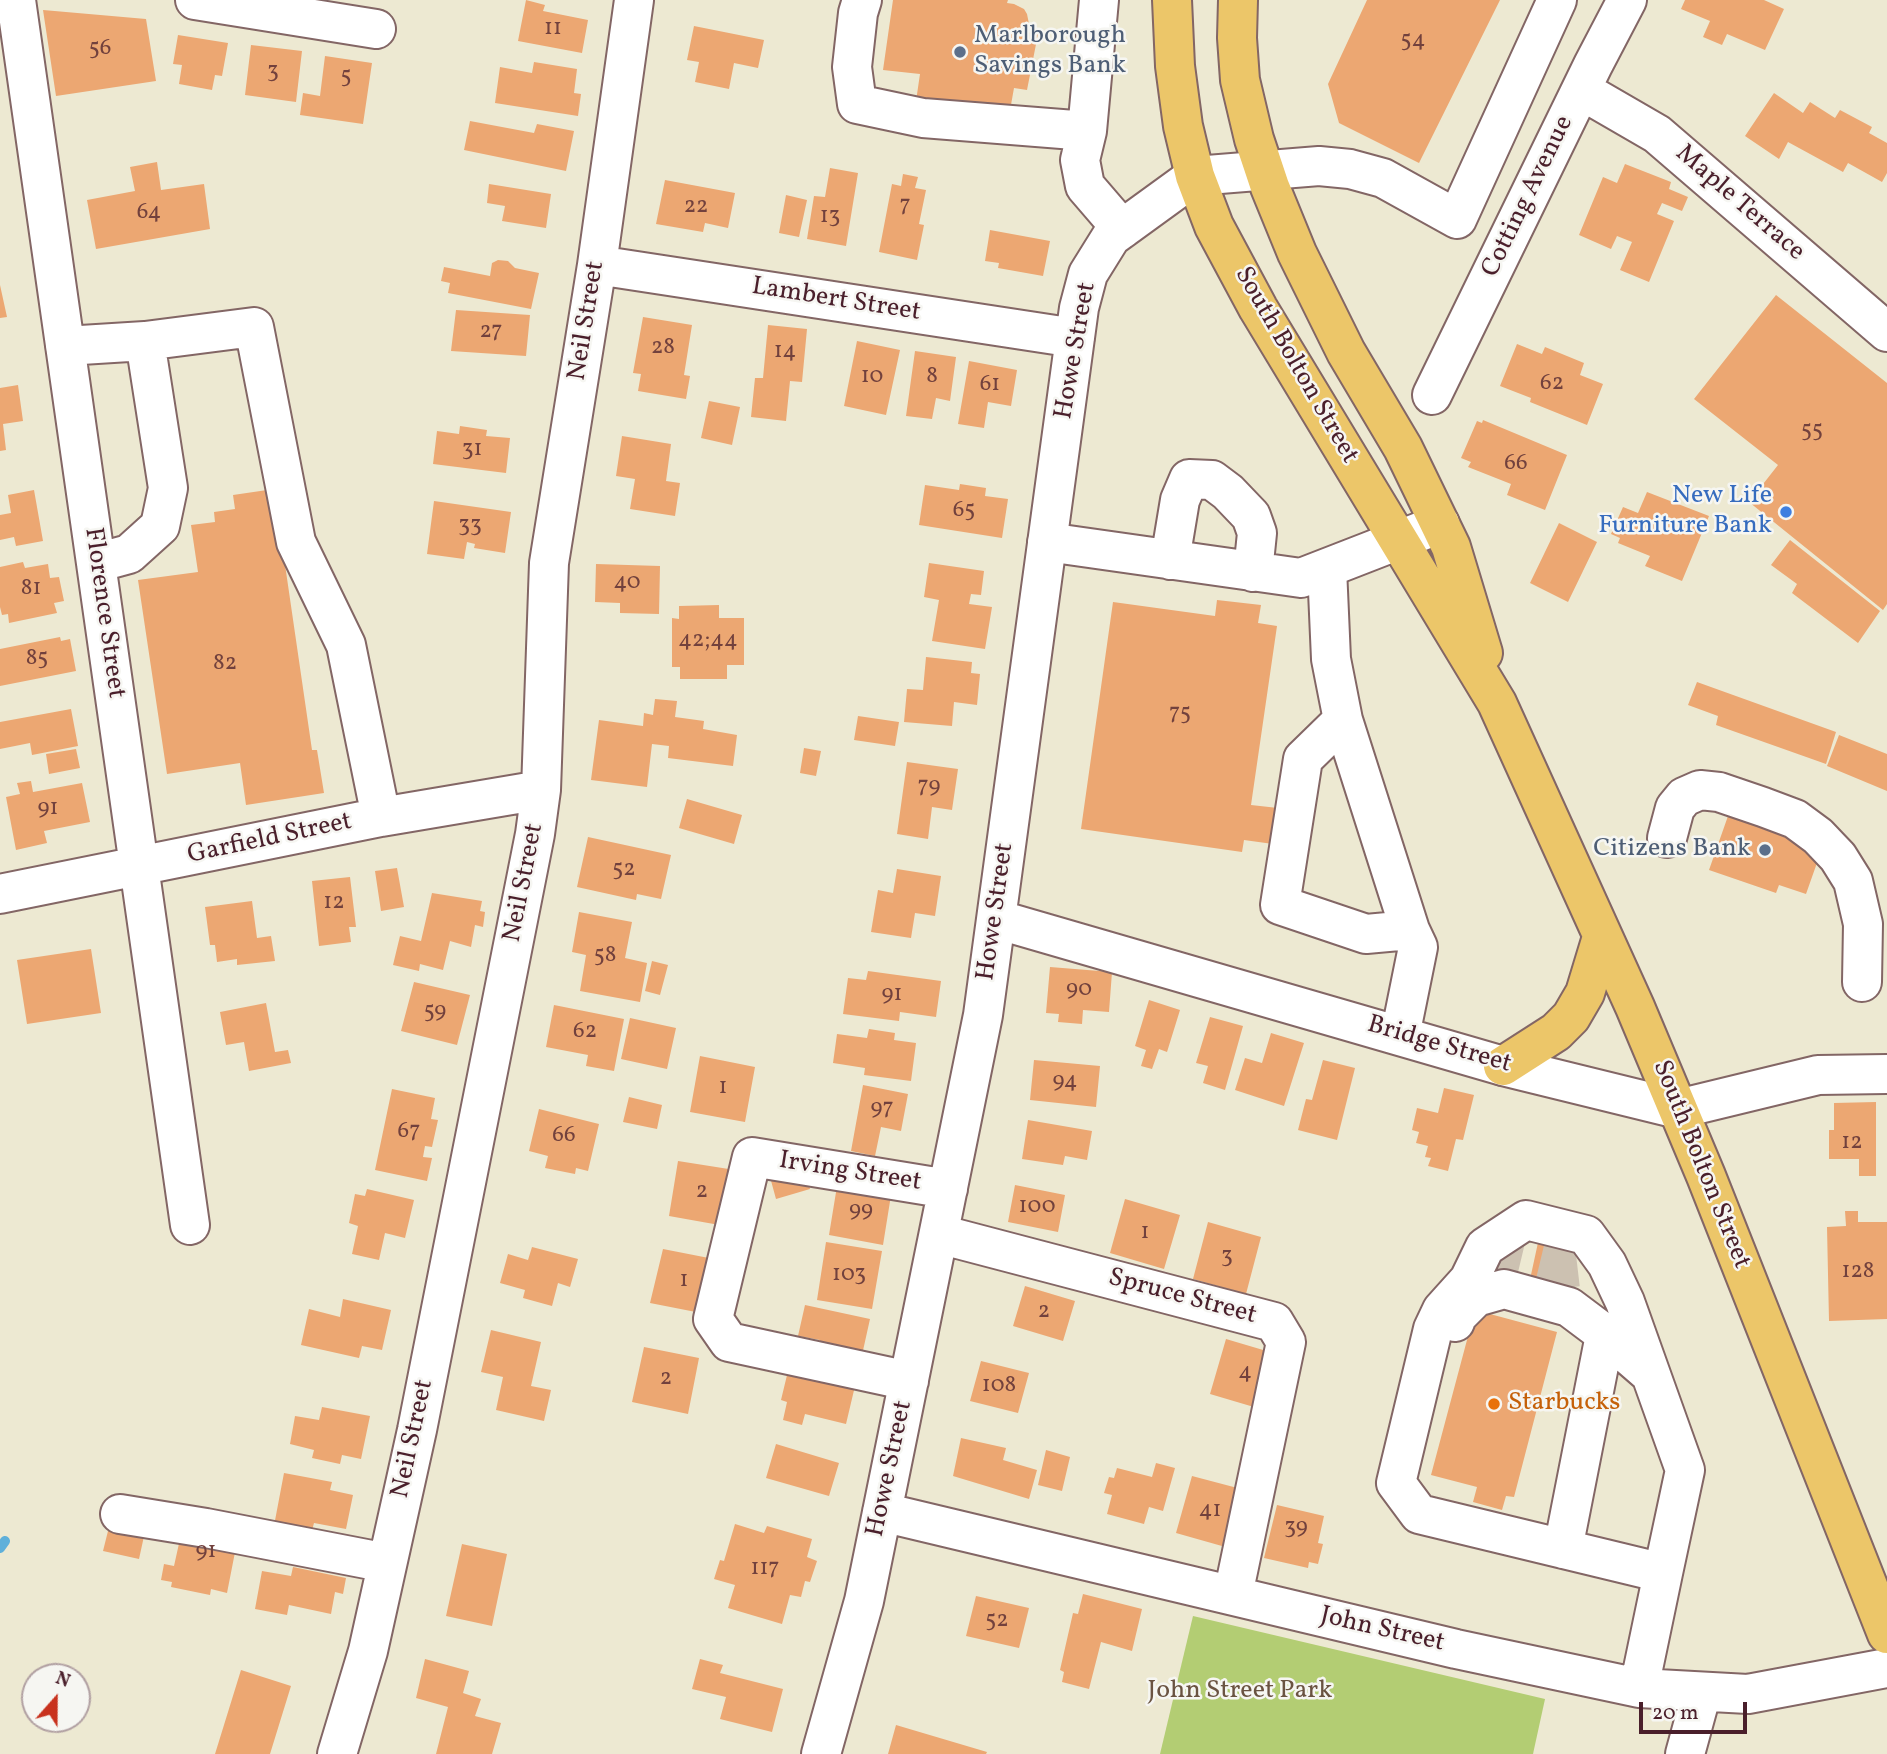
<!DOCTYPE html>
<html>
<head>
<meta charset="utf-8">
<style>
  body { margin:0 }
  #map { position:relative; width:1887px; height:1754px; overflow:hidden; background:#ede9d2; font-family:Vollkorn,serif }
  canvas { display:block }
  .north { position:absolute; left:21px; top:1663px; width:70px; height:70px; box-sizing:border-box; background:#f6f6f2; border:2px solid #b1a0a2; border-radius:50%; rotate:21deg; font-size:19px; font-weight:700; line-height:28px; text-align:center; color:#4a1f2b }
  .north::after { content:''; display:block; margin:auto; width:24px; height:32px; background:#c8321e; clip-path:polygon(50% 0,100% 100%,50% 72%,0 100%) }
  .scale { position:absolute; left:1639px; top:1702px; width:108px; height:32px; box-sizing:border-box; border:4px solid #4a1f2b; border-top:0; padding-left:9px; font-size:21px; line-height:24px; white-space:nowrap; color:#4a1f2b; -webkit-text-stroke:5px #f6f6f2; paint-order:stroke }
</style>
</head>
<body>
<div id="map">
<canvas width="1887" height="1754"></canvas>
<div class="north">N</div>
<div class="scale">20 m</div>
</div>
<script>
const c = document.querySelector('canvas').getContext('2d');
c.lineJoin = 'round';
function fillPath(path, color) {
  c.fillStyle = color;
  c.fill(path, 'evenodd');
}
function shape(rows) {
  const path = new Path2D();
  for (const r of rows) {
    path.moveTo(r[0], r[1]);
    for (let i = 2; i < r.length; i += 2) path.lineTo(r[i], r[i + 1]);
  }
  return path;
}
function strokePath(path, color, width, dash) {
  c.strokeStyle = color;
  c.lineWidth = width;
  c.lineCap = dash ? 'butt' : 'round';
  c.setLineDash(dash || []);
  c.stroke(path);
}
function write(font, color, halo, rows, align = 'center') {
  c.font = font + ' Vollkorn,serif';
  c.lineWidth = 5;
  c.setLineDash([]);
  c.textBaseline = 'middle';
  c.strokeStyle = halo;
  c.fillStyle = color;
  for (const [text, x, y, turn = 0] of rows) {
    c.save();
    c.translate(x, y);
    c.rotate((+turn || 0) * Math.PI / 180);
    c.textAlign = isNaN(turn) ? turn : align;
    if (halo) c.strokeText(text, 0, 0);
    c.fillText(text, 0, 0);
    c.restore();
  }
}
fillPath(shape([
  [1193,1616,1545,1699,1533,1754,1160,1754]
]), '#b3cd73');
strokePath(shape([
  [0,1548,5,1541]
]), '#5fb0da', 10);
fillPath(shape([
  [526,0,545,5,543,11,588,20,582,53,518,41],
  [893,0,1008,0,1007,3,1014,4,1024,9,1027,14,1029,24,1027,32,1038,34,1027,90,1014,88,1009,116,916,101,920,74,883,70],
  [1367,0,1500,0,1419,163,1339,123,1328,84],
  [1685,0,1764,0,1784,9,1765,50,1727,34,1722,45,1703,37,1710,21,1681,9],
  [43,10,146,19,156,81,56,96],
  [694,26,764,40,758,68,734,63,729,89,695,82,699,62,687,60],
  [178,35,228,43,222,76,215,75,212,90,179,84,182,65,173,64],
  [251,45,302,51,296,102,245,95],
  [325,56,372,63,363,124,300,115,303,93,320,96],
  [534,62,577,69,574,93,581,94,578,116,495,103,500,67,532,73],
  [1774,93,1803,113,1810,102,1835,118,1840,110,1872,127,1869,133,1887,143,1887,173,1882,182,1848,163,1843,172,1788,142,1779,159,1745,136],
  [470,121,534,133,537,124,574,131,566,171,464,150],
  [157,162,161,190,204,184,210,229,96,249,87,200,135,191,130,167],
  [1625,164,1671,182,1669,189,1688,197,1682,211,1662,203,1657,214,1674,221,1649,282,1620,270,1632,242,1617,236,1611,249,1579,235,1603,177,1617,183],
  [830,168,858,173,846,246,807,239,814,196,825,197],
  [903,174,918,177,915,188,926,190,919,224,924,225,917,260,879,252,892,184,901,186],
  [665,180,735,193,728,228,705,223,703,232,656,224],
  [489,184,551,194,546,228,502,221,505,206,487,203],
  [786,195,807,200,799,237,779,233],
  [990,230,1050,241,1043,276,998,268,999,263,985,261],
  [498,260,508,261,515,268,539,273,531,309,448,293,450,283,441,281,444,267,490,276,492,263],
  [0,285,7,317,0,318],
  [1776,295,1887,383,1887,604,1883,610,1749,502,1778,465,1694,399],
  [456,310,530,315,526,356,451,351],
  [643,317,692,325,684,375,690,376,686,399,638,391,641,374,633,373],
  [768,325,807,329,802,382,790,381,786,421,751,417,755,378,763,378],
  [857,341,900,350,886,415,844,406],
  [1517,344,1542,354,1545,347,1584,363,1580,375,1603,384,1587,425,1530,402,1531,398,1500,386],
  [915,351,956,357,950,401,936,398,932,419,906,416],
  [969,361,1017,370,1011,406,988,402,984,428,958,424],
  [18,385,23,421,3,424,6,450,0,451,0,388],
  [709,401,740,407,732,445,701,438],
  [1483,420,1567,455,1545,510,1507,495,1511,484,1468,467,1471,462,1461,458,1477,421,1482,423],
  [460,426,487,430,486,436,510,438,506,473,433,464,437,431,459,434],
  [622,436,671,444,666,481,680,483,675,516,630,509,635,479,616,476],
  [960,484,986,488,985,496,1008,499,1002,538,919,525,925,485,959,490],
  [274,489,312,750,317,750,324,793,246,805,240,763,167,774,138,580,198,572,191,525,215,522,214,512,235,509,233,495],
  [34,490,43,541,16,546,14,537,0,540,0,515,11,513,8,495],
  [1647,492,1709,516,1682,581,1645,566,1650,556,1618,543,1620,538,1611,534,1623,507,1638,513],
  [434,501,511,512,505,553,474,548,475,544,467,542,464,559,427,554],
  [1559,523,1597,542,1568,602,1530,583],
  [1790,540,1880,611,1858,643,1792,593,1797,584,1771,565],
  [23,562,25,568,48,564,50,578,59,577,64,601,54,603,57,613,9,623,8,614,2,615,0,607,0,567],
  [929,563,984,571,981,595,971,594,969,604,992,607,985,649,932,641,939,600,924,597],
  [596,564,660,566,659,614,620,613,620,603,595,602],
  [1217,600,1261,605,1258,623,1277,626,1251,805,1278,808,1273,844,1244,840,1242,852,1081,829,1113,602,1215,616],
  [719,605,719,618,744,618,744,665,727,665,727,679,680,679,680,667,672,667,672,618,679,619,679,606],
  [60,637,61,641,70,639,76,671,0,686,0,649],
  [926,657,972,662,971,673,980,674,977,705,954,702,952,726,904,722,907,689,923,690],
  [1697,682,1836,732,1826,764,1716,725,1718,716,1688,705],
  [655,699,677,701,675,717,704,721,703,729,737,735,733,766,668,758,669,746,652,744,647,787,591,780,599,720,643,726,644,713,653,715],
  [71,709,78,746,32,755,30,743,0,749,0,722],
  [858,716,899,722,895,746,854,740],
  [1839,735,1887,754,1887,791,1827,766],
  [804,748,821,751,816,776,800,773],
  [76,749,80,768,49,774,46,754],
  [907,762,958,769,952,810,932,807,928,839,897,834],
  [31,781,33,792,82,783,90,822,44,831,47,843,16,850,6,797,20,794,17,783],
  [687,799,742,815,734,844,679,828],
  [1728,816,1750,824,1752,819,1818,842,1818,860,1806,894,1779,885,1776,893,1709,870],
  [588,837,671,855,661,899,637,894,636,900,577,887],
  [397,868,404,907,381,911,375,871],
  [897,869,941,876,935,916,915,913,911,938,871,932,878,890,893,893],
  [350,877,356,927,349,927,351,942,319,946,312,881],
  [432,893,482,901,480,911,485,912,483,927,475,925,471,947,450,941,443,970,420,964,419,971,393,965,400,936,421,941],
  [252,901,257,938,271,936,275,961,237,965,237,959,217,962,215,945,210,945,205,907],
  [579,912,632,922,625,958,647,963,640,1002,580,991,586,955,572,952],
  [91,949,101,1013,27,1024,17,960],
  [652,961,668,965,660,995,645,991],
  [1050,967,1112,972,1109,1012,1083,1010,1082,1024,1058,1022,1059,1014,1046,1013],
  [868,971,941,981,936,1017,900,1012,899,1021,843,1014,848,978,866,980],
  [414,982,470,995,457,1045,401,1031],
  [1149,1000,1180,1010,1167,1052,1159,1049,1152,1069,1141,1066,1146,1050,1135,1046],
  [266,1003,275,1052,288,1050,291,1063,249,1071,244,1042,226,1045,220,1012],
  [554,1005,624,1019,614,1071,586,1066,588,1055,546,1047],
  [1210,1017,1243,1026,1225,1090,1203,1083,1208,1066,1196,1063],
  [630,1018,676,1028,667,1069,621,1059],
  [869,1029,895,1033,894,1040,916,1043,911,1081,864,1075,865,1068,833,1063,837,1034,867,1038],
  [1271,1033,1304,1043,1284,1106,1235,1090,1245,1058,1262,1063],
  [700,1056,755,1067,745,1122,690,1112],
  [1034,1060,1100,1066,1096,1107,1030,1100],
  [1323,1060,1355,1068,1337,1140,1298,1130,1306,1099,1312,1100],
  [863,1085,908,1094,901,1131,881,1127,875,1156,851,1151],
  [1444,1088,1474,1095,1463,1140,1456,1139,1448,1171,1428,1166,1431,1158,1425,1157,1428,1146,1416,1143,1419,1132,1412,1130,1417,1108,1438,1113],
  [392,1089,435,1098,431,1119,438,1120,432,1147,425,1146,423,1157,432,1158,427,1181,375,1170],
  [629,1097,662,1105,657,1129,623,1122],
  [1876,1102,1876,1176,1859,1176,1859,1159,1829,1159,1829,1130,1834,1130,1834,1103],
  [539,1109,599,1124,588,1171,576,1168,575,1174,545,1168,548,1156,529,1151],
  [1028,1120,1092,1131,1087,1160,1065,1156,1063,1165,1022,1159],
  [678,1161,735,1170,725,1226,669,1216],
  [804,1168,810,1189,776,1199,770,1177],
  [838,1180,892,1189,883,1245,829,1235],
  [1015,1185,1065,1195,1058,1232,1008,1222],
  [367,1189,414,1200,405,1238,385,1233,379,1260,352,1254,358,1226,349,1223,355,1194,365,1196],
  [1125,1199,1180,1215,1164,1269,1110,1253],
  [1845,1211,1858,1211,1858,1222,1887,1222,1887,1319,1829,1321,1827,1227,1846,1226],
  [1208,1222,1261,1237,1246,1294,1193,1279],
  [1539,1238,1576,1248,1567,1294,1529,1284],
  [826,1242,882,1251,872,1309,817,1300],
  [532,1247,578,1259,570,1287,558,1283,552,1306,523,1298,525,1290,500,1283,508,1254,528,1260],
  [663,1249,719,1260,706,1314,650,1303],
  [1025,1286,1075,1301,1063,1341,1013,1326],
  [343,1299,391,1310,382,1350,362,1346,359,1358,301,1345,309,1309,340,1317],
  [805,1305,870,1319,862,1355,819,1346,820,1340,798,1336],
  [1475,1310,1557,1332,1514,1497,1506,1496,1502,1510,1473,1502,1477,1487,1431,1475],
  [491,1330,541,1342,531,1386,551,1390,544,1421,496,1410,503,1377,481,1372],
  [1226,1339,1280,1355,1264,1410,1210,1394],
  [644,1347,699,1358,688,1414,632,1402],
  [981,1361,1029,1373,1018,1413,970,1401],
  [788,1371,855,1386,846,1424,805,1414,802,1425,783,1420,787,1402,781,1400],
  [322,1407,370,1416,361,1459,342,1455,340,1464,312,1458,314,1450,290,1444,295,1416,319,1420],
  [961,1438,1006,1448,1003,1460,1037,1470,1029,1499,953,1476],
  [776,1444,839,1463,829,1496,766,1478],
  [1046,1450,1070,1457,1062,1491,1038,1485],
  [1156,1463,1175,1468,1163,1511,1149,1507,1144,1524,1107,1514,1112,1495,1104,1493,1109,1477,1114,1478,1117,1468,1152,1477],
  [284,1473,332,1482,330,1490,353,1495,346,1529,314,1523,310,1538,273,1531],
  [1192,1476,1245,1490,1229,1548,1176,1533],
  [1277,1505,1324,1516,1318,1543,1323,1544,1318,1564,1309,1562,1308,1568,1264,1558],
  [111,1519,146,1527,139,1559,103,1551],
  [735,1524,764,1533,767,1526,812,1539,807,1557,817,1561,810,1582,805,1581,801,1597,790,1595,782,1624,728,1608,735,1585,714,1579,720,1560,724,1561],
  [182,1530,237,1542,227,1593,211,1589,210,1595,171,1587,172,1582,161,1580,164,1564,174,1566],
  [462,1544,507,1554,492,1626,446,1616],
  [293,1567,346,1578,343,1594,335,1592,331,1614,289,1605,287,1615,255,1609,262,1571,291,1576],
  [1083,1594,1142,1609,1132,1651,1101,1642,1089,1689,1062,1682,1064,1672,1060,1670,1073,1613,1078,1614],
  [976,1596,1029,1608,1019,1648,966,1636],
  [425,1659,469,1671,463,1693,481,1699,475,1716,501,1723,492,1754,436,1754,448,1707,416,1698],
  [700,1659,723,1665,720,1673,783,1689,772,1732,720,1719,726,1697,692,1689],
  [241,1670,291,1686,270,1754,215,1754],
  [896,1725,987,1752,986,1754,888,1754]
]), '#eca772');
strokePath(shape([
  [1485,1247,1573,1268,1607,1264]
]), '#ccc1b1', 38, [38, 19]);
const minor = shape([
  [16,0,190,1225],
  [195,0,376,29],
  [862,0,858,13,852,67,857,104,923,118,1087,131],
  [1099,0,1087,131,1080,160,1085,186,1122,229],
  [1581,90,1657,134,1887,332],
  [597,265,1075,338],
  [65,346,145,341],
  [1432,395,1593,65,1627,0],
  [1047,542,1301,578,1440,524],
  [1170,560,1180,500,1189,479,1212,480,1228,492,1251,516,1257,533,1253,572],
  [96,563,129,554,160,526,168,488,145,341,254,327,296,542,346,645,381,817],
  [1327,568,1331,659,1343,720,1410,930,1366,934,1280,905,1303,759,1343,720],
  [1667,838,1675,808,1684,797,1700,790,1719,792,1763,807,1795,819,1818,836,1838,857,1853,881,1863,924,1862,982],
  [0,894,381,817,541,790],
  [996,919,1503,1066,1678,1109,1818,1075,1887,1074],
  [1400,1036,1418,947,1410,930],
  [939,1234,1274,1322,1286,1342,1233,1595],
  [1455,1322,1457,1316,1476,1297,1504,1289,1569,1307,1597,1328,1649,1373],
  [909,1381,729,1342,713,1319,752,1157,948,1189],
  [882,1512,1456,1649,1639,1688,1748,1694,1887,1668],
  [120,1514,206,1528,387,1563],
  [1563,1549,1605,1335],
  [1639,1688,1663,1573,1685,1470,1625,1302,1607,1264,1586,1235,1526,1220,1485,1247,1469,1280,1442,1310,1433,1329,1396,1483,1419,1514,1663,1573],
  [337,1754,368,1651,417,1430,535,834,541,790,549,563,597,265,634,0],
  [821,1754,864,1601,983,1015,1079,308,1088,274,1111,237,1195,176,1319,166,1350,169,1383,178,1457,219,1557,0],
  [1685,1754,1702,1692]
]);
const major = shape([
  [1172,0,1175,66,1183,126,1195,176,1214,226,1258,308,1497,703,1635,1007,1706,1176,1887,1634],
  [1238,0,1237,38,1240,80,1254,139,1270,187,1297,253,1346,352,1403,448,1451,547,1483,653],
  [1503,1066,1556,1032,1571,1017,1585,993,1602,937]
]);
strokePath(minor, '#836665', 42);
strokePath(major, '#836665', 42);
strokePath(minor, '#fff', 38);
strokePath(major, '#ecc669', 38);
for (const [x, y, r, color] of [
  [960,52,7,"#5c6f8a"],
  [1786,512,7,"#3f7fe0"],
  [1765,850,7,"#5c6f8a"],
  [1494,1404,7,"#e8710a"]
]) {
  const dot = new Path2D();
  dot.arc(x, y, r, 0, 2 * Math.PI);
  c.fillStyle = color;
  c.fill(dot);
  strokePath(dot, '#f6f6f2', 2.5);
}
write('23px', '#72413d', null, [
  ["11",553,30],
  ["54",1413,42],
  ["56",100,50],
  ["3",273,73],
  ["5",346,78],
  ["7",905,207],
  ["22",696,208],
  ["64",149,214],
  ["13",830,218],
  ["27",491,333],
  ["28",663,349],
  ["14",785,353],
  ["10",872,378],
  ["8",932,378],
  ["62",1552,385],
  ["61",990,386],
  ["55",1812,432],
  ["31",472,451],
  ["66",1516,465],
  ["65",964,512],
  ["33",470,527],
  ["40",627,584],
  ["81",31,590],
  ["42;44",708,642],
  ["85",37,660],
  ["82",225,665],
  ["75",1180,715],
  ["79",929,788],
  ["91",48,810],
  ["52",624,871],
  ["12",334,904],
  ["58",605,957],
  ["90",1079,991],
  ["91",892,996],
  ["59",435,1013],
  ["62",585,1033],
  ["94",1065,1083],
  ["1",723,1089],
  ["97",882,1110],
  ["67",409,1133],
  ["66",564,1137],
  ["12",1852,1144],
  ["2",702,1193],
  ["100",1037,1208],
  ["99",861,1212],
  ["1",1145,1234],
  ["3",1227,1258],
  ["128",1858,1273],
  ["103",849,1276],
  ["1",684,1282],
  ["2",1044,1313],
  ["4",1245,1374],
  ["2",666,1380],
  ["108",999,1387],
  ["41",1210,1512],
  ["39",1296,1529],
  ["91",206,1553],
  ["117",765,1570],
  ["52",997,1622]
]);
write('26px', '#4e5e75', '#f6f6f2', [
  ["Marlborough",974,37],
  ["Savings Bank",974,67],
  ["Citizens Bank",1751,850,"right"]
], 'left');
write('26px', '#4a1f2b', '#f6f6f2', [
  ["Cotting Avenue",1529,197,-64],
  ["Maple Terrace",1739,204,41],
  ["Lambert Street",836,301,9],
  ["Neil Street",588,321,-81],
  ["Howe Street",1077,351,-80],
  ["South Bolton Street",1295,366,60],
  ["Florence Street",103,613,82],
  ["Garfield Street",270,840,-12],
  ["Neil Street",525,883,-79],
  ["Howe Street",997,912,-82],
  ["Bridge Street",1439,1046,16],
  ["South Bolton Street",1700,1165,68],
  ["Irving Street",850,1173,9],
  ["Spruce Street",1182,1298,15],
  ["Neil Street",414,1439,-78],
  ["Howe Street",891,1469,-78],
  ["John Street",1382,1631,13]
]);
write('26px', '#366cbe', '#f6f6f2', [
  ["New Life",1772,497],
  ["Furniture Bank",1772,527]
], 'right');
write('26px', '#c56008', '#f6f6f2', [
  ["Starbucks",1508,1404]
], 'left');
write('26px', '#6a5341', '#f6f6f2', [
  ["John Street Park",1240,1692]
]);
</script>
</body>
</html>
